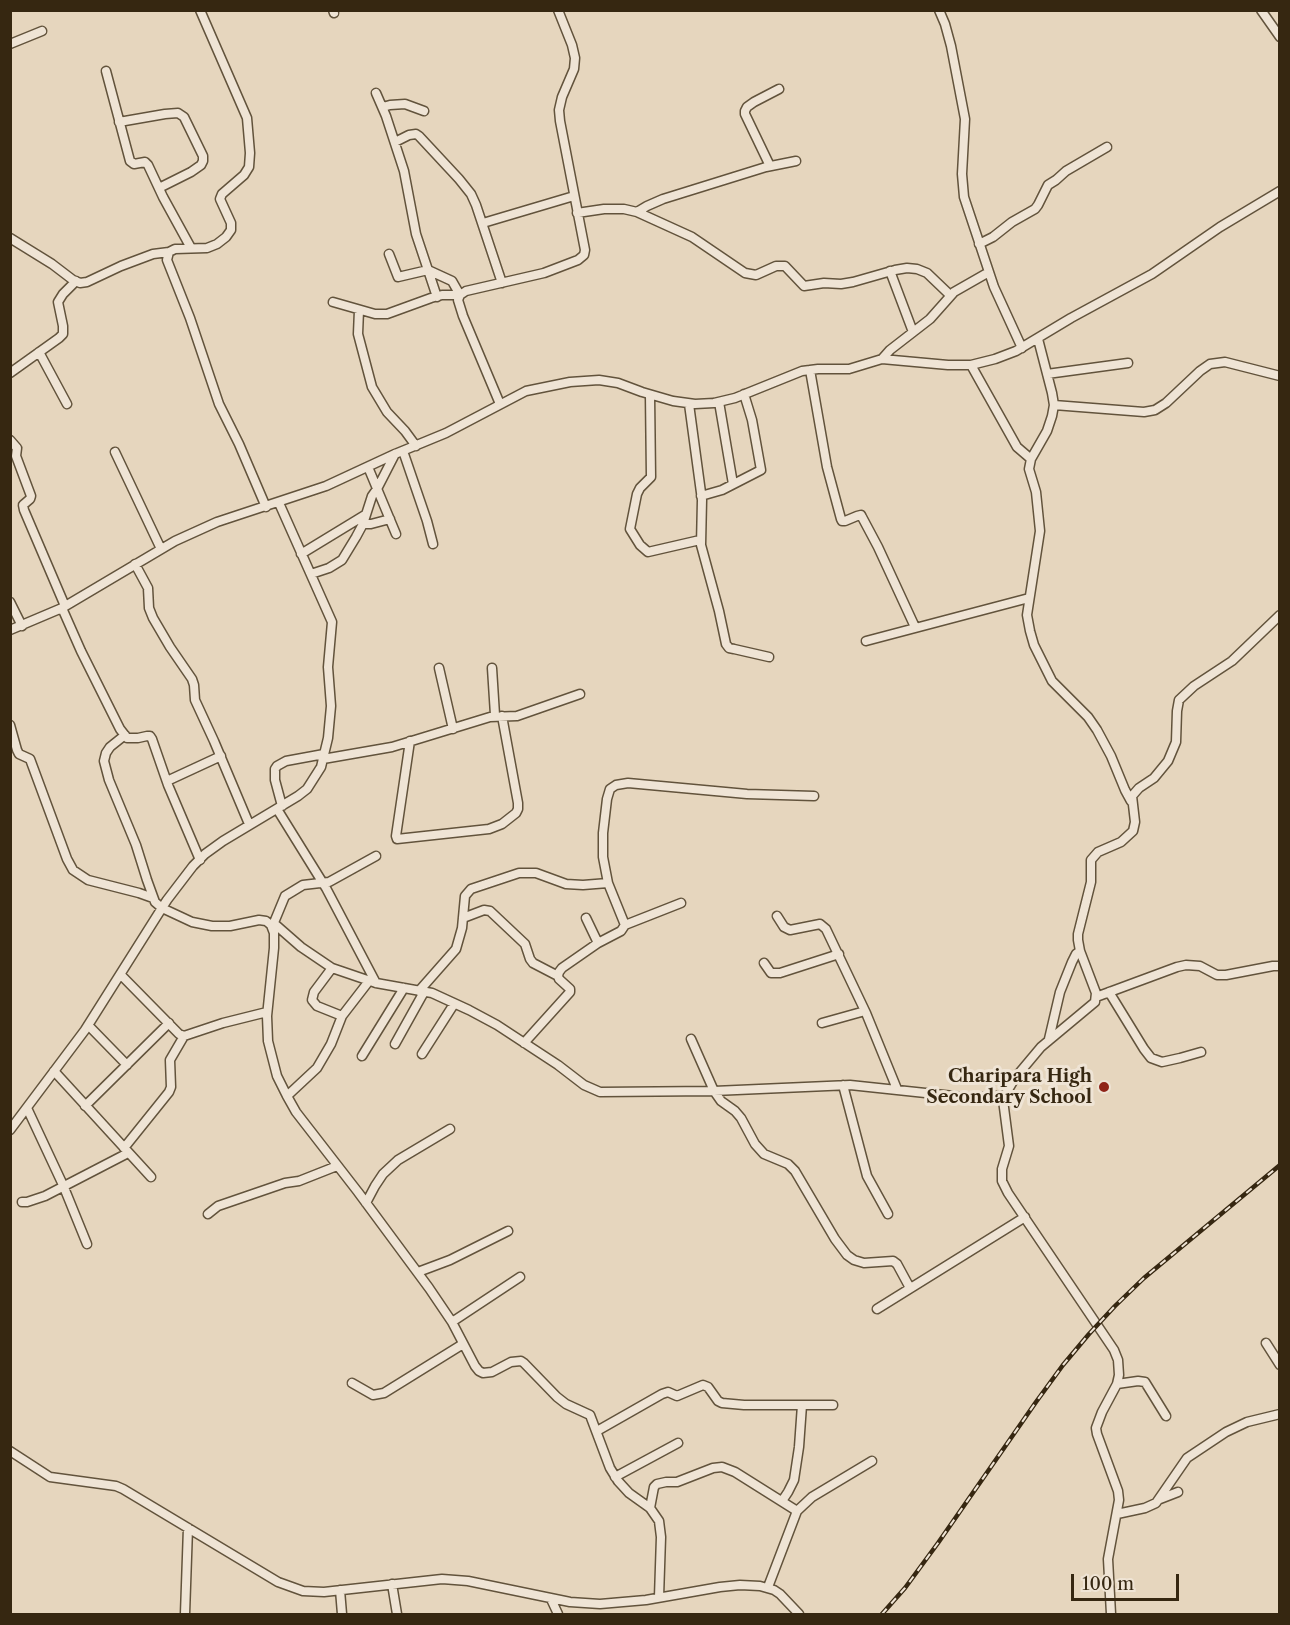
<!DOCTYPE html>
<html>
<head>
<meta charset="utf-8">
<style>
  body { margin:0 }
  #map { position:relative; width:1290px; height:1625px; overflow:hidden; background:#e6d6be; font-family:"Libre Caslon Text",serif }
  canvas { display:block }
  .frame { position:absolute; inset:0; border:12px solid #362711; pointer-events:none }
  .scale { position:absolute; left:1071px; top:1574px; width:108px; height:27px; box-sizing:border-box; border:3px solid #362711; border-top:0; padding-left:8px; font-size:18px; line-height:21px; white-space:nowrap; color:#362711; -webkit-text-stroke:4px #efe4d5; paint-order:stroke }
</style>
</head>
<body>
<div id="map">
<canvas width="1290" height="1625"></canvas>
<div class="frame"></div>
<div class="scale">100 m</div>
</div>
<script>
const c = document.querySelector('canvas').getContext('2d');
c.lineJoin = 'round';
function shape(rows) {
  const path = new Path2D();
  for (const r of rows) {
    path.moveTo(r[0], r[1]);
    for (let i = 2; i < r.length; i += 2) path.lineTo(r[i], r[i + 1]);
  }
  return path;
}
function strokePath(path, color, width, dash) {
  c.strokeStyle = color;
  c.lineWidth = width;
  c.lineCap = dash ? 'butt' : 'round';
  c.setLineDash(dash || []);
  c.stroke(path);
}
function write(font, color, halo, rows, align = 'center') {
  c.font = font + ' "Libre Caslon Text",serif';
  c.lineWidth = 6;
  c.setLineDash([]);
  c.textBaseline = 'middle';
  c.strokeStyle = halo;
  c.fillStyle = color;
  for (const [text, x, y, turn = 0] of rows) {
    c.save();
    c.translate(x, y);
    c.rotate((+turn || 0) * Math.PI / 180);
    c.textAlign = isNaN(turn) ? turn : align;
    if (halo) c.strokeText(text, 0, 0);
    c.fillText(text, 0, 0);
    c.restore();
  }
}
const minor = shape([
  [200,10,247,118,250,153,249,167,244,175,222,194,220,199,231,223,231,230,226,237,217,244,207,248,175,249,169,252,167,260,190,318,219,404,239,444,266,507],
  [333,10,334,13],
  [939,10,945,24,951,46,965,119,962,174,964,197,994,287,1022,348],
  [1261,10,1280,37],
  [10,44,42,31],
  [106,71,130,161,134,164,145,162,148,165,163,197,191,248],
  [376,93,386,116,404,171,416,234,437,297],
  [383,107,390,105,405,104,424,111],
  [119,122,165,114,178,113,184,117,203,156,203,161,201,165,191,172,159,188],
  [395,142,409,135,416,134,419,136,459,179,471,194,476,205,502,283],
  [770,166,745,114,745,111,747,107,754,102,779,89],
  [637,212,647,206,663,199,766,167,796,161],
  [577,213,604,209,624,209,637,212,692,237,745,273,756,275,776,266,785,266,804,286,824,283,841,284,853,282,895,270,907,268,917,269,927,273,950,295],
  [483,223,574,196],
  [10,238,52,264,73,280,80,283,87,282,121,266,153,254,169,252],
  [979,244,993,237,1012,222,1035,209,1038,205,1048,185,1056,180,1066,171,1107,147],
  [890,271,913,332],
  [333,302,375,314,387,314,431,298,442,295,460,295,452,281,428,270,398,277,389,254],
  [359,310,358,334,372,387,387,412,405,431,416,446],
  [1038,339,1052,393,1054,405,1052,416,1047,431,1031,459,1029,469,1036,492,1040,531,1027,615,1030,631,1034,645,1052,681,1088,717,1097,730,1111,756,1125,790,1131,801],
  [39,352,67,404],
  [882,359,890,350,930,319,954,292,989,272],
  [971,365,1017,447,1031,459],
  [810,370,827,467,841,519,842,521,845,521,857,516,861,515,862,517,878,547,915,627],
  [10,373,59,338,63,334,63,326,58,302,63,294,76,281],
  [1047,374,1128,363],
  [650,395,651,477,640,488,637,494,630,529,640,545,648,552,700,540],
  [719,402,733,484],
  [500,404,463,316,458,300,460,295,466,291,544,273,578,260,584,255,585,250,560,121,559,110,562,97,574,69,575,58,572,45,558,10],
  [689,404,702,500,701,545,719,611,726,644,729,648,734,649,769,657],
  [1054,405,1144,412,1155,410,1166,403,1200,371,1210,364,1225,362,1280,376],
  [10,440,17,448,16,456,31,496,30,499,23,505,24,510,65,606],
  [403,451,427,521,433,544],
  [115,452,161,549],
  [368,467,396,534],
  [701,496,722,490,761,470,752,420,744,394],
  [363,524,371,524,390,519],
  [301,554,365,515],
  [135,564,148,588,149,608,153,618,170,647,192,679,194,685,195,700,214,741,249,824],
  [311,574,329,568,342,560,356,537,363,524,372,496,377,489,395,454],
  [10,602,22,626],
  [62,608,81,651,120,729,127,738,138,738,147,736,150,736,152,739,168,785,200,860],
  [10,630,62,608,175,541,217,522,326,486,395,454,446,433,526,391,570,382,599,380,618,383,642,392,673,401,695,404,714,403,735,398,802,371,818,369,849,369,882,359,948,365,971,365,995,359,1016,351,1071,318,1152,274,1220,227,1280,191],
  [866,641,1029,598],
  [439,668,453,729],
  [492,668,495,715],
  [10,725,17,750,19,754,30,759,67,859,73,870,88,880,139,893,153,898],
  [125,735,110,747,106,753,104,761,109,780,136,845,147,880,155,902,162,908,192,922,212,926,230,926,259,920,266,921,271,925,274,933,274,948,267,1016,268,1041,277,1076,287,1096,296,1112,358,1192,429,1288,452,1322,475,1366,479,1371,483,1373,492,1372,511,1362,521,1361,524,1363,557,1397,566,1404,590,1415,610,1468,618,1481,629,1493,650,1508,659,1521,661,1537,659,1597],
  [410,741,396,836,397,839,489,829,502,824,516,813,518,809,518,803,502,716],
  [323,759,392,747,490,717,517,716,580,694],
  [167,781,221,756],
  [282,806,275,780,275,769,277,766,286,761,324,754],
  [277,809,326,888,376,983],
  [777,916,784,927,790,930,820,924,826,929,866,1013,897,1089],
  [463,918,484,910,490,911,525,944,530,959,533,963,558,976],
  [586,918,598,943],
  [271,925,277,926,301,947,332,968,376,983,432,993,469,1010,497,1025,558,1065,584,1085,600,1092,714,1091,850,1085,963,1097,985,1097,1005,1095],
  [273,925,285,896,303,885,329,882,376,856],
  [625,925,681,903],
  [764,963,771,973,780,973,839,954],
  [332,968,314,992,312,1000,317,1006,342,1016],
  [121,975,179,1034,184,1036,223,1023,267,1012],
  [419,991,456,949,462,928,465,896,471,889,519,873,536,873,566,884,583,885,608,883],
  [1109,992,1144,1049,1151,1058,1162,1062,1180,1058,1201,1052],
  [1096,997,1177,967,1186,965,1200,966,1217,975,1226,975,1273,966,1280,966],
  [822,1023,865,1011],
  [88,1025,127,1065],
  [691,1039,714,1091,721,1101,735,1111,741,1118,755,1144,764,1154,788,1164,795,1171,835,1239,847,1255,854,1260,864,1263,893,1261,897,1264,910,1288],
  [1049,1039,1060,992,1072,962,1076,954,1080,951],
  [524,1043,570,992,570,989,559,979,558,976,559,972,562,968,598,943,621,931,625,925,608,883,603,857,603,833,607,799,610,789,616,785,628,783,747,794,814,796],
  [395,1044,424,992],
  [422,1054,454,1004],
  [362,1056,404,988],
  [54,1071,151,1177],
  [843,1085,867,1176,888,1214],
  [287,1096,317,1068,331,1044,342,1016,369,981],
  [85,1106,169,1023],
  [27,1108,63,1185,87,1244],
  [10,1130,85,1030,167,900,193,866,205,854,223,841,298,796,307,789,321,767,328,738,331,706,328,667,332,622,279,503],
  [124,1148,169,1092,171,1087,170,1060,184,1036],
  [22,1202,27,1202,45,1196,128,1153],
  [366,1203,375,1186,383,1174,398,1160,450,1129],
  [208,1214,218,1206,285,1183,299,1181,337,1166],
  [418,1272,450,1260,508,1231],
  [877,1309,1025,1217],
  [452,1322,520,1277],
  [1266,1343,1280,1365],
  [352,1383,373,1395,384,1393,463,1344],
  [1117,1384,1138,1381,1145,1382,1166,1416],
  [597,1431,662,1394,668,1392,677,1396,703,1385,708,1387,718,1401,722,1403,744,1405,833,1405],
  [10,1451,50,1477,116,1486,123,1489,278,1582,303,1591,324,1592,442,1579,468,1581,570,1602,600,1604,646,1600,720,1587,740,1585,760,1586,774,1590,780,1594,799,1614],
  [615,1477,678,1443],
  [1160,1499,1178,1492],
  [782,1501,788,1492,794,1480,799,1447,802,1405],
  [650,1508,654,1487,657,1484,666,1482,677,1482,713,1468,722,1467,735,1472,797,1511],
  [1117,1514,1145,1508,1156,1503,1187,1458,1226,1432,1247,1422,1280,1414],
  [392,1584,397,1614],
  [768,1587,797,1511,812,1497,872,1461],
  [340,1590,342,1614],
  [551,1599,558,1614],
  [185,1614,188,1528],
  [1111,1614,1108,1559,1119,1500,1118,1491,1097,1434,1096,1428,1102,1412,1117,1384,1119,1375,1118,1360,1114,1350,1008,1193,1002,1181,1002,1169,1009,1146,1003,1100,1005,1095,1015,1078,1041,1047,1095,1002,1096,993,1080,951,1078,940,1078,934,1091,882,1091,860,1098,852,1121,842,1133,831,1135,822,1132,796,1139,788,1154,778,1168,761,1176,742,1177,711,1179,700,1194,686,1232,661,1280,615]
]);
strokePath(minor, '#62533c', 11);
strokePath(minor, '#efe4d5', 8);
const rail = shape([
  [882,1614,905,1588,938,1543,1036,1402,1063,1365,1089,1334,1115,1306,1144,1278,1280,1165]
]);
strokePath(rail, '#362711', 4.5);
strokePath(rail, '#efe4d5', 2, [7]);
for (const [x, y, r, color] of [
  [1104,1087,6,"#8f2418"]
]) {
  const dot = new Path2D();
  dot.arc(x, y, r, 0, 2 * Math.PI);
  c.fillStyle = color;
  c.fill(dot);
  strokePath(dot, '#efe4d5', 2);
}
write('bold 18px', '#362711', '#efe4d5', [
  ["Charipara High",1092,1077],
  ["Secondary School",1092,1098]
], 'right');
</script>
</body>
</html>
